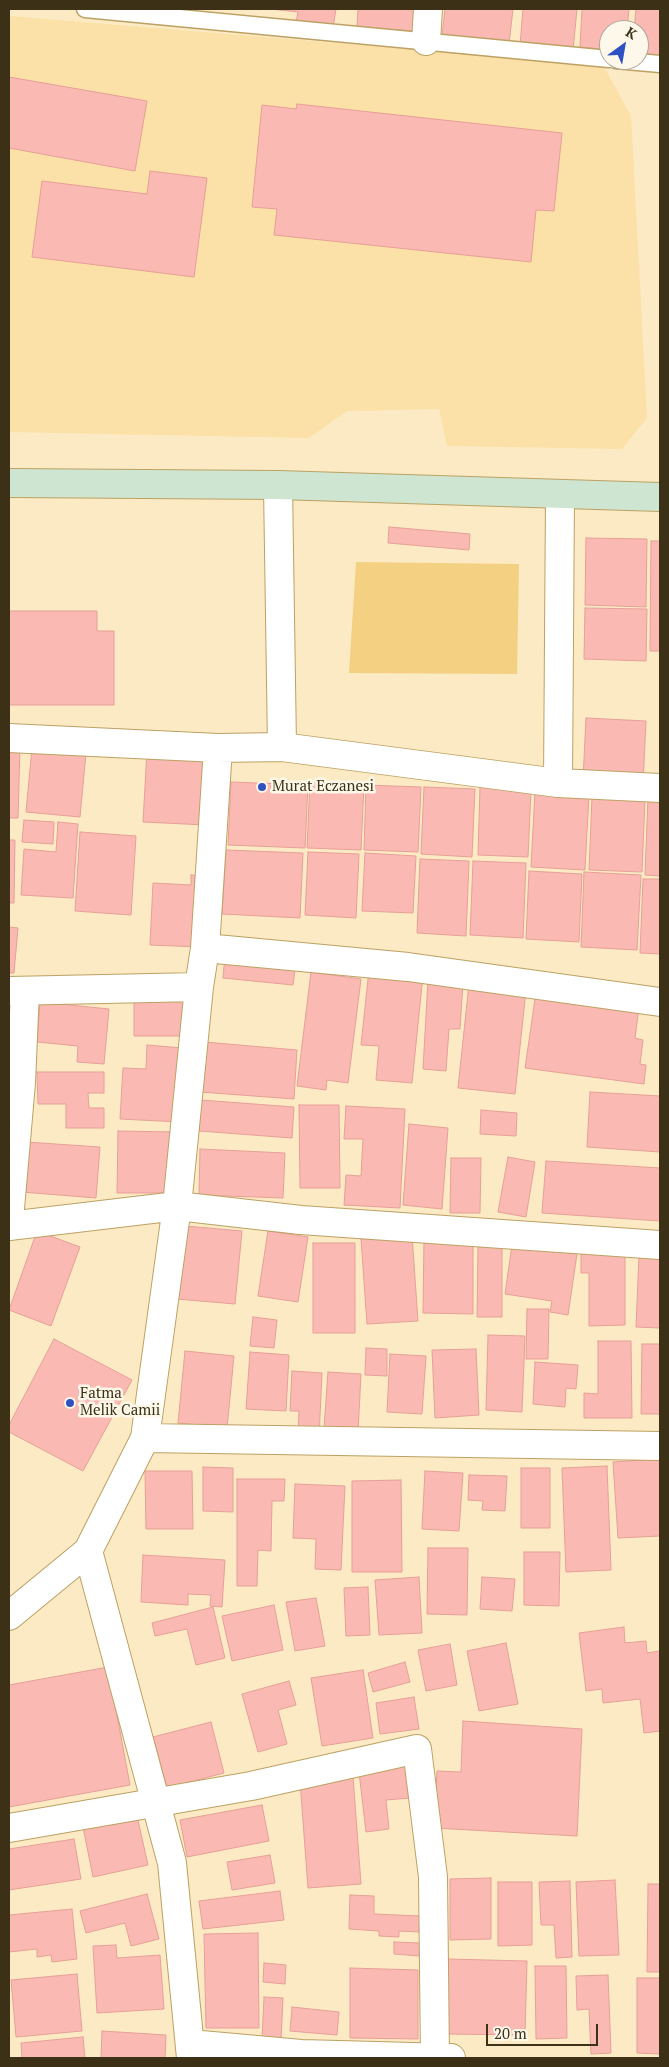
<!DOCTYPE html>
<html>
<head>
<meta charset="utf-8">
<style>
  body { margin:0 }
  #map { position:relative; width:669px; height:2067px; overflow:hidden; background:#fbeac4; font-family:"PT Serif",serif }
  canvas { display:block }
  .frame { position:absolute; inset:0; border:10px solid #3c3016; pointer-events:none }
  .north { position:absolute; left:599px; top:20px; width:50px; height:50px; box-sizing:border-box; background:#fef8eb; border:1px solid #b0a896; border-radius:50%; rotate:32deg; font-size:14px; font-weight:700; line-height:20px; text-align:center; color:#3c3016 }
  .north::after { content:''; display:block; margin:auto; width:18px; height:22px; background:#2e52c2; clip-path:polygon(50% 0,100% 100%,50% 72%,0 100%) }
  .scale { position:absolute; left:486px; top:2024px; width:112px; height:22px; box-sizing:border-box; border:2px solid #3c3016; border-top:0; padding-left:6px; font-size:15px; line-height:18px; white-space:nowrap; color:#3c3016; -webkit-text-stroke:4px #fef8eb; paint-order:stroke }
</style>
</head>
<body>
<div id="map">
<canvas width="669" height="2067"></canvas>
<div class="frame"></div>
<div class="north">K</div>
<div class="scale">20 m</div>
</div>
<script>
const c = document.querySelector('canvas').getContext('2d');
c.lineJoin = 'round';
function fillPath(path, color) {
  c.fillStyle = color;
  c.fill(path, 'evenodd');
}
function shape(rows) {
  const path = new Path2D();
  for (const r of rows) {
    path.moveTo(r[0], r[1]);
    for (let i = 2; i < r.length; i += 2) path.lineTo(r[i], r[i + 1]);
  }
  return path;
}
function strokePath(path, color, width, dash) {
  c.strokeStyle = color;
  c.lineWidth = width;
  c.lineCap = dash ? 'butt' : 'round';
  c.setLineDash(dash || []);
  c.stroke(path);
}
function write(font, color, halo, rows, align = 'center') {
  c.font = font + ' "PT Serif",serif';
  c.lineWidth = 5;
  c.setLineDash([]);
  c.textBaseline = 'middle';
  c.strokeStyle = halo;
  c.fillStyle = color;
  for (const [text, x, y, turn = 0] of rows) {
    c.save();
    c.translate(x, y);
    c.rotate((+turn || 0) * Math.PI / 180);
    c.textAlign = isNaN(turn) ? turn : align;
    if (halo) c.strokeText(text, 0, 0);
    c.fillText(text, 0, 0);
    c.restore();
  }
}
fillPath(shape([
  [9,16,603,65,631,116,647,418,622,449,447,446,439,409,347,411,309,438,9,432]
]), '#fbe1a8');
fillPath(shape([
  [356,562,519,564,517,674,349,673]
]), '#f4d182');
const building = shape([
  [270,9,336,9,333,28,296,23,298,12,270,9],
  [358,9,417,9,416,31,357,27,358,9],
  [445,9,513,9,509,44,442,36,445,9],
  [523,9,577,9,573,50,520,45,523,9],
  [582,9,629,9,627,30,609,30,609,50,580,47,582,9],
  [636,9,660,9,660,60,639,58,639,30,634,30,636,9],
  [9,77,147,101,135,171,9,148,9,77],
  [297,104,562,133,554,211,536,210,531,262,274,235,277,209,252,207,262,105,296,109,297,104],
  [150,171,207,178,194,277,32,257,42,181,147,194,150,171],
  [389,527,470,534,469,550,388,543,389,527],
  [586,538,647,539,646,607,585,605,586,538],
  [651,541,660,541,660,651,650,651,651,541],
  [585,608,647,609,646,661,584,659,585,608],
  [9,611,97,611,97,631,114,631,114,705,9,705,9,611],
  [586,718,646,721,643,784,583,780,586,718],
  [9,744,20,745,18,818,9,818,9,744],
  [32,748,86,753,80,817,26,812,32,748],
  [147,751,209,754,206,825,143,822,147,751],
  [231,782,308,785,305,848,228,845,231,782],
  [310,782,364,785,361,850,307,848,310,782],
  [366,785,421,787,418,852,364,850,366,785],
  [424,787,475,789,472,857,421,854,424,787],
  [480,787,531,790,528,857,478,855,480,787],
  [535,791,589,794,585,870,531,867,535,791],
  [592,797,645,799,642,872,589,870,592,797],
  [648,798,660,799,660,876,645,875,648,798],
  [24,820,54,822,53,844,22,842,24,820],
  [58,822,78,824,73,898,21,895,24,849,56,852,58,822],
  [80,832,136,836,131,915,75,911,80,832],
  [9,840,15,840,14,903,9,903,9,840],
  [226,850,303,853,300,918,222,914,226,850],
  [308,852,359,854,356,918,305,915,308,852],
  [365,853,416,856,413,913,362,911,365,853],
  [420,859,469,861,466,936,417,933,420,859],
  [473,861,526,863,523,938,470,935,473,861],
  [529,871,582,874,579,942,526,939,529,871],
  [584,872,641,875,637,950,581,947,584,872],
  [191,875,204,876,201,947,150,945,153,883,191,885,191,875],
  [643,879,660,879,660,954,640,953,643,879],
  [9,927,18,928,14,973,9,973,9,927],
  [225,954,296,961,293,985,223,978,225,954],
  [369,970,423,975,412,1083,376,1080,379,1046,361,1045,369,970],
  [311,972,361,979,348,1083,327,1080,326,1090,297,1086,311,972],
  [428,980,463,983,460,1029,449,1029,446,1071,423,1069,428,980],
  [469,984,526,990,515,1094,458,1088,469,984],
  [536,993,639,1007,635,1038,643,1040,640,1064,646,1065,644,1084,525,1068,536,993],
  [134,1000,185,1000,185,1036,134,1036,134,1000],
  [9,1002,15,1002,13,1039,9,1039,9,1002],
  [40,1002,109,1009,104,1064,77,1062,78,1046,37,1042,40,1002],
  [204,1042,297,1050,294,1099,200,1092,204,1042],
  [147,1045,183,1048,180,1122,120,1119,123,1068,146,1069,147,1045],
  [37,1072,104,1072,104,1093,88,1093,89,1108,104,1108,104,1128,66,1128,66,1104,38,1104,37,1072],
  [590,1092,660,1096,660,1152,587,1147,590,1092],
  [201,1100,294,1107,292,1138,199,1131,201,1100],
  [299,1105,339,1105,340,1188,300,1188,299,1105],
  [346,1106,405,1109,400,1208,344,1205,346,1175,361,1176,363,1139,344,1139,346,1106],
  [481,1110,517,1113,516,1136,480,1134,481,1110],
  [409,1124,448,1128,442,1209,403,1205,409,1124],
  [118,1131,175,1132,175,1193,117,1193,118,1131],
  [26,1142,100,1147,96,1198,22,1192,26,1142],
  [200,1149,285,1153,283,1198,199,1195,200,1149],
  [508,1157,535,1162,526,1217,498,1212,508,1157],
  [451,1158,481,1158,480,1213,450,1213,451,1158],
  [546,1161,660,1168,660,1221,542,1213,546,1161],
  [185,1226,242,1231,235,1304,177,1299,185,1226],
  [37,1231,80,1247,51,1326,9,1310,37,1231],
  [268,1231,308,1237,298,1302,258,1296,268,1231],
  [412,1235,418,1321,367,1324,361,1239,412,1235],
  [424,1239,473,1239,473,1314,423,1313,424,1239],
  [313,1243,355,1243,355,1333,313,1333,313,1243],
  [512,1245,577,1254,568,1315,550,1312,552,1301,505,1294,512,1245],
  [478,1246,502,1247,502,1317,477,1317,478,1246],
  [581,1253,625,1253,625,1325,589,1326,589,1273,581,1273,581,1253],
  [639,1255,660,1256,660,1328,636,1327,639,1255],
  [527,1309,549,1309,548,1359,526,1359,527,1309],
  [253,1317,277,1320,274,1348,250,1346,253,1317],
  [488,1335,525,1336,522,1412,486,1410,488,1335],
  [54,1339,132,1380,83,1471,9,1432,9,1425,54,1339],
  [598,1341,631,1341,632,1418,584,1418,584,1393,598,1394,598,1341],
  [642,1344,660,1344,660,1414,641,1414,642,1344],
  [366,1348,387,1349,387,1376,365,1375,366,1348],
  [476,1349,479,1415,435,1418,432,1350,476,1349],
  [185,1351,234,1356,227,1428,178,1423,185,1351],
  [250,1352,289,1355,286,1411,246,1409,250,1352],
  [390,1354,426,1356,422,1414,387,1412,390,1354],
  [535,1362,578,1365,576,1389,566,1388,565,1407,533,1404,535,1362],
  [292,1371,322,1373,319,1438,298,1438,299,1411,290,1411,292,1371],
  [328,1372,361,1374,358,1432,324,1429,328,1372],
  [660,1459,660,1536,618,1538,613,1462,660,1459],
  [607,1466,611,1570,566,1572,562,1468,607,1466],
  [203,1467,233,1468,233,1512,203,1511,203,1467],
  [521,1468,550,1468,550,1528,521,1528,521,1468],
  [145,1471,192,1471,193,1529,146,1529,145,1471],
  [425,1471,463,1473,459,1531,422,1529,425,1471],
  [469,1475,507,1476,505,1511,482,1510,483,1501,468,1500,469,1475],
  [237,1479,285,1479,284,1501,272,1501,271,1551,258,1550,257,1586,237,1586,237,1479],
  [401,1480,402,1572,352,1572,352,1481,401,1480],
  [295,1484,345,1486,341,1570,315,1569,316,1539,293,1538,295,1484],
  [428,1548,468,1548,467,1615,427,1614,428,1548],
  [524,1552,560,1552,559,1606,524,1605,524,1552],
  [143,1555,225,1560,222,1607,210,1606,211,1595,188,1594,188,1605,141,1602,143,1555],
  [419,1577,422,1633,379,1635,375,1580,419,1577],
  [482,1577,515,1579,512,1611,480,1609,482,1577],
  [368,1587,370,1635,346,1636,344,1588,368,1587],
  [316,1598,325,1646,295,1651,286,1602,316,1598],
  [274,1605,283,1650,232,1661,222,1616,274,1605],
  [213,1607,225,1658,196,1665,187,1629,155,1636,152,1623,213,1607],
  [624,1627,625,1643,646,1641,647,1653,660,1651,660,1731,644,1733,640,1699,603,1703,602,1689,586,1691,579,1633,624,1627],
  [506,1643,518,1704,479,1711,467,1651,506,1643],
  [450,1644,457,1685,426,1691,418,1650,450,1644],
  [405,1662,410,1682,373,1692,368,1673,405,1662],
  [108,1667,130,1785,9,1807,9,1685,108,1667],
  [363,1670,373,1738,322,1746,311,1678,363,1670],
  [289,1681,296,1705,278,1710,287,1744,258,1752,242,1694,289,1681],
  [414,1697,419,1729,380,1734,376,1703,414,1697],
  [463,1721,582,1729,577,1836,434,1828,437,1771,461,1772,463,1721],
  [211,1722,224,1773,167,1788,153,1737,211,1722],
  [407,1766,411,1798,386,1800,389,1829,366,1832,359,1772,407,1766],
  [353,1777,361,1884,308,1888,300,1781,353,1777],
  [262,1805,269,1841,187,1857,180,1820,262,1805],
  [137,1816,148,1865,93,1877,83,1827,137,1816],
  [74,1839,81,1879,9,1890,9,1849,74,1839],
  [270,1855,275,1883,232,1890,227,1862,270,1855],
  [491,1878,491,1939,450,1940,450,1879,491,1878],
  [615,1880,619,1955,579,1956,576,1882,615,1880],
  [570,1881,572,1957,556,1958,554,1925,541,1925,539,1882,570,1881],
  [498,1882,532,1882,532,1945,498,1946,498,1882],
  [648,1884,660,1884,660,1972,647,1972,648,1884],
  [280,1891,284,1920,203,1929,199,1901,280,1891],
  [147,1894,159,1939,131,1946,125,1923,86,1933,80,1911,147,1894],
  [350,1895,374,1896,374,1914,420,1916,419,1932,399,1931,399,1937,379,1936,379,1931,349,1929,350,1895],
  [72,1909,77,1959,52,1962,51,1955,37,1957,37,1949,9,1952,9,1915,72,1909],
  [258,1933,259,2028,206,2028,204,1934,258,1933],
  [394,1942,420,1943,419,1956,394,1954,394,1942],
  [116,1945,117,1958,160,1955,164,2009,97,2013,93,1946,116,1945],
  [448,1959,527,1961,525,2035,447,2034,448,1959],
  [264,1963,286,1965,285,1984,263,1982,264,1963],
  [535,1966,566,1966,567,2038,536,2039,535,1966],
  [350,1968,418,1970,418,2039,350,2038,350,1968],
  [77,1974,82,2031,16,2037,11,1980,77,1974],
  [608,1975,611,2053,591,2054,589,2009,577,2010,576,1976,608,1975],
  [637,1978,660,1978,660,2054,637,2053,637,1978],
  [264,1997,283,1998,281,2040,262,2039,264,1997],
  [292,2007,339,2012,337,2035,290,2031,292,2007],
  [102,2031,166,2035,165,2058,101,2058,102,2031],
  [83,2037,85,2058,22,2058,21,2043,83,2037]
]);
fillPath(building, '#fabab3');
strokePath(building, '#e79f97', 1);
const lane = shape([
  [85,9,609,59],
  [615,60,660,64]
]);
const street = shape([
  [426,41,428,9],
  [278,485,282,747],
  [9,738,218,748,282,747,558,783,660,788],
  [558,783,560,494],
  [205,948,408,967,660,1002],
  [9,991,199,987],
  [9,1220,21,1083,25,991],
  [9,1226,177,1206,301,1220,660,1245],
  [145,1438,177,1206,199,987,205,948,218,748],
  [88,1551,172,1863,191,2058],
  [9,1616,88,1551,145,1438,660,1446],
  [9,1828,251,1786,417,1749,433,1877,435,2058],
  [190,2044,301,2054,451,2058]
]);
const secondary = shape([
  [9,483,278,485,660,497]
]);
strokePath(lane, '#bda163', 19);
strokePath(street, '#bda163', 30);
strokePath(secondary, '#bda163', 30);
strokePath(lane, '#fff', 16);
strokePath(street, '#fff', 28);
strokePath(secondary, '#cee6d1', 28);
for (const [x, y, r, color] of [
  [262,787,5,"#2e52c2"],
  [70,1403,5,"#2e52c2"]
]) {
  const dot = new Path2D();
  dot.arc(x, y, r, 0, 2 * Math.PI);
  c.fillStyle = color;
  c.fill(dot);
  strokePath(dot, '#fef8eb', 2);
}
write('15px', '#3c3016', '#fef8eb', [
  ["Murat Eczanesi",272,787],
  ["Fatma",80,1394],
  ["Melik Camii",80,1411]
], 'left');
</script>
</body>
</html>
